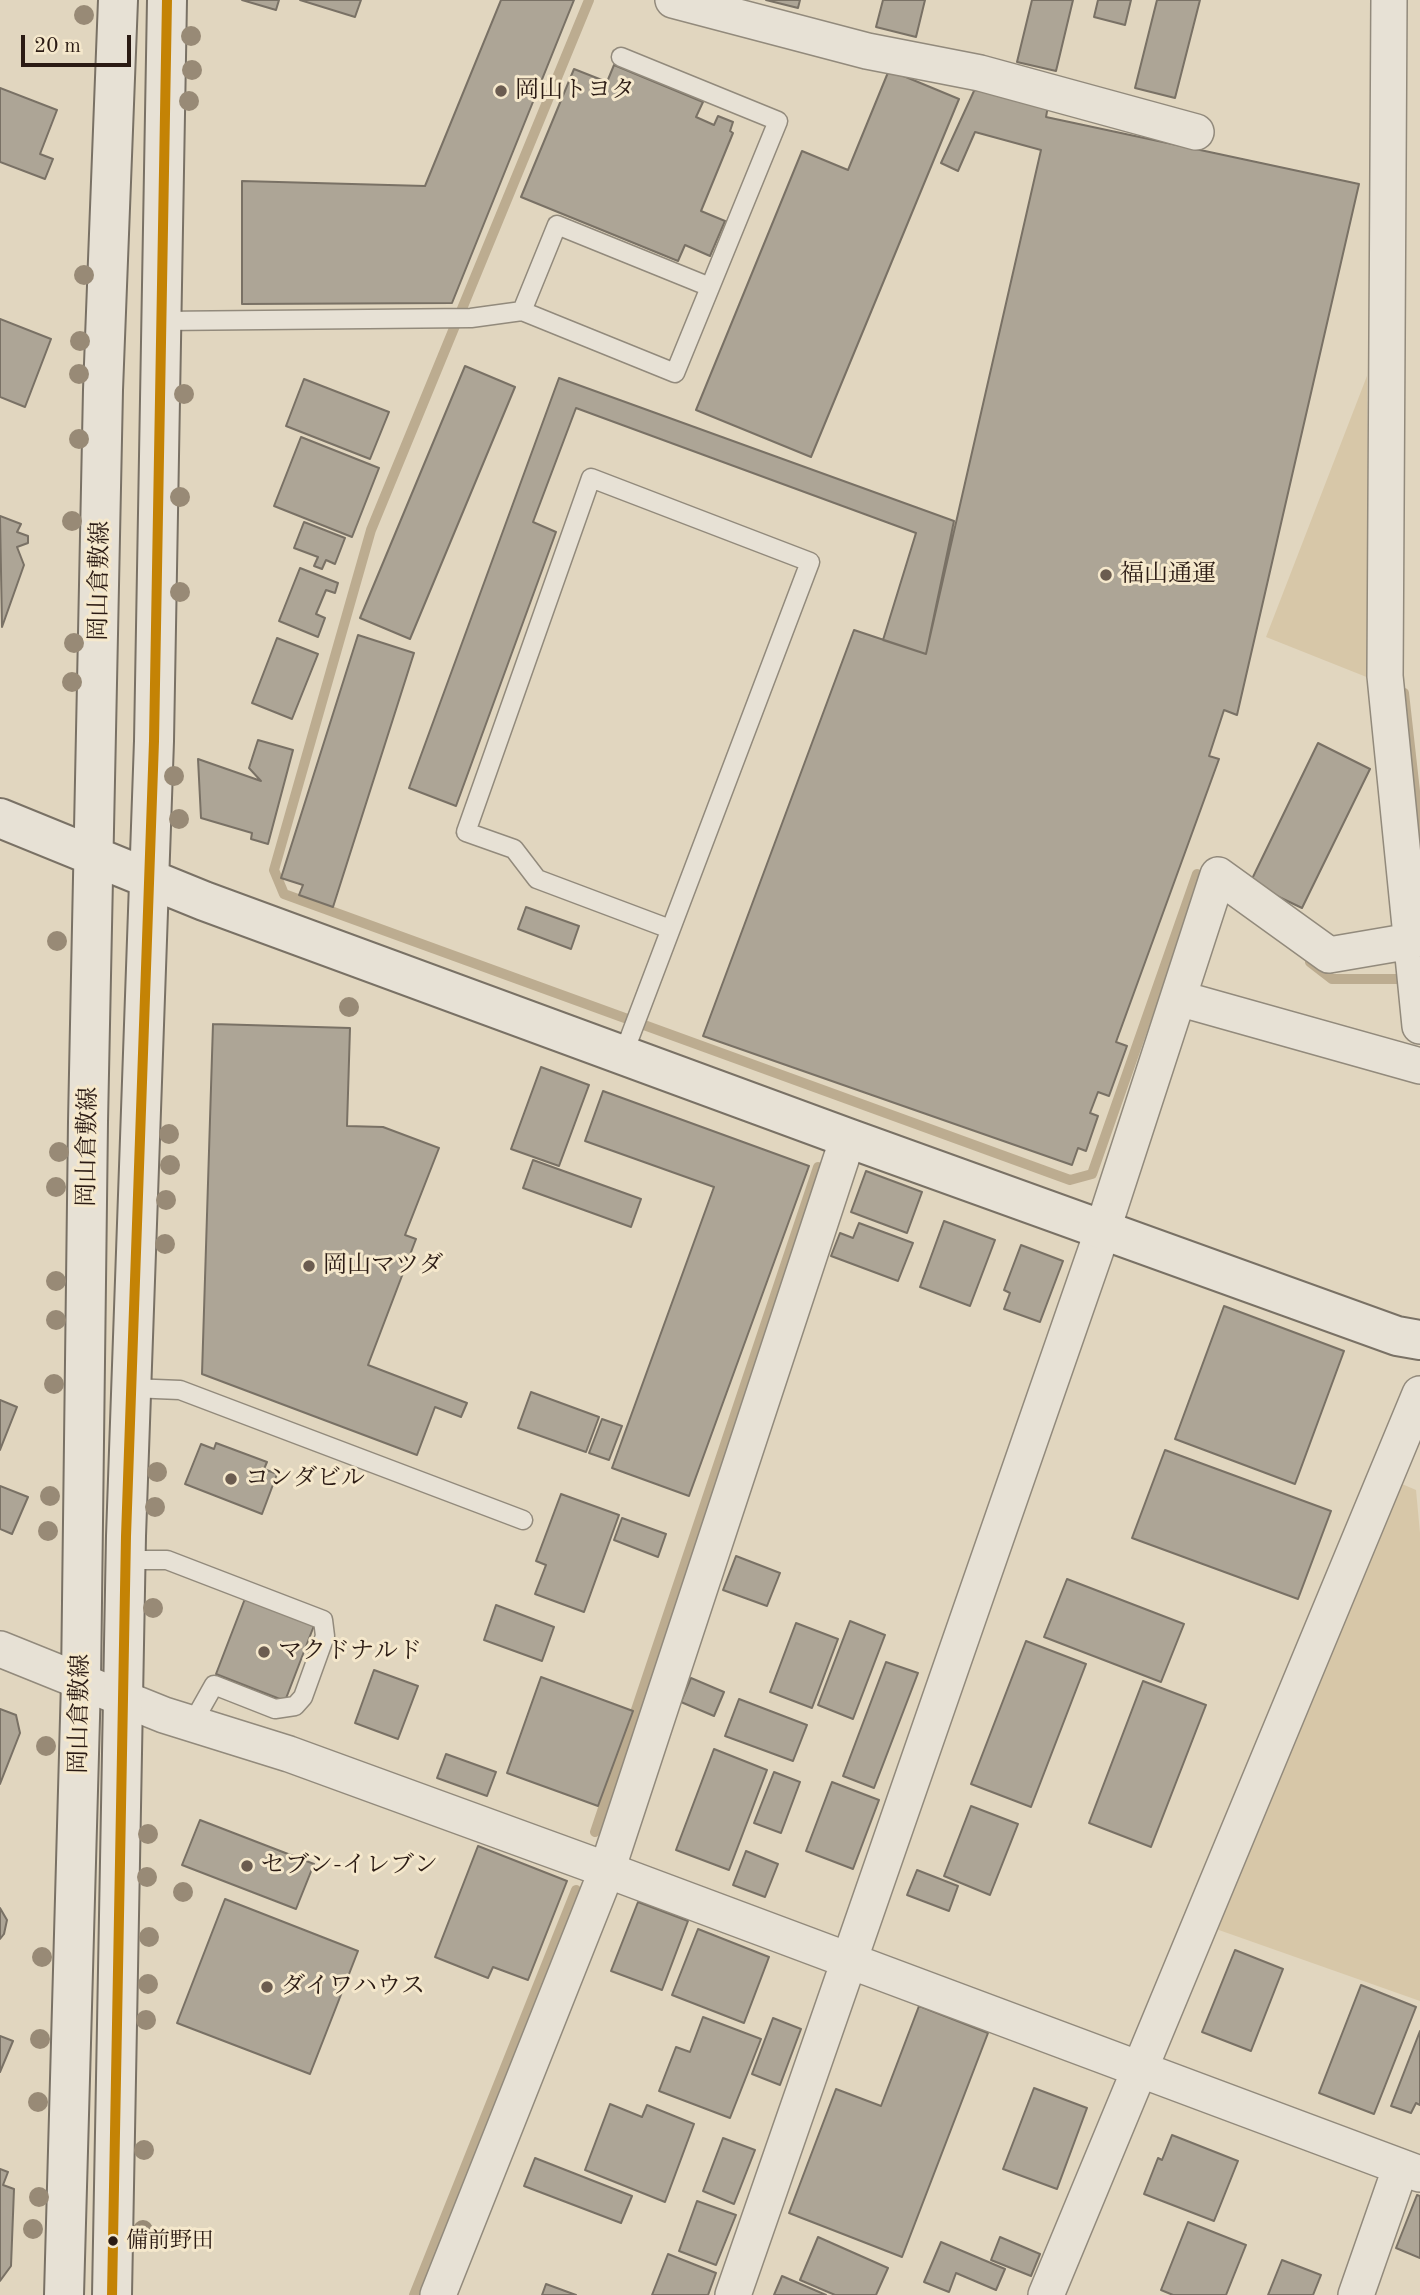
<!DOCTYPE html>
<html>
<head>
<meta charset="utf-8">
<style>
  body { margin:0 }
  #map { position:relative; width:1420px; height:2295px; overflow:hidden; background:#e1d6bf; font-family:"Old Standard TT",serif }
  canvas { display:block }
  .scale { position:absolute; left:21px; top:35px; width:110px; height:32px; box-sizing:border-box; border:4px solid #2b1b14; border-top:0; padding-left:9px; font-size:21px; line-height:24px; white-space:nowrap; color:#2b1b14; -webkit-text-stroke:5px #f5e8cc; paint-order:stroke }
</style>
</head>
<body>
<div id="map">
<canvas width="1420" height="2295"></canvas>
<div class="scale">20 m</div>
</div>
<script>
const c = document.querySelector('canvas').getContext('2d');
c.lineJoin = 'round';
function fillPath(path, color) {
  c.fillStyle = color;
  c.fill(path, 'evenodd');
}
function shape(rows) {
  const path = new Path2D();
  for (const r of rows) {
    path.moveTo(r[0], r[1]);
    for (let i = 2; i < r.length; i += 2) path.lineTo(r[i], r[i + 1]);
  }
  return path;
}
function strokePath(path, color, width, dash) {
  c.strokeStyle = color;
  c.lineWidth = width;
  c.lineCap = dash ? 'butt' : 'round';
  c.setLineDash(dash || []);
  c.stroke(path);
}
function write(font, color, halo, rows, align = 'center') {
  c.font = font + ' "Old Standard TT","Noto Serif JP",serif';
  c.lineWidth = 6;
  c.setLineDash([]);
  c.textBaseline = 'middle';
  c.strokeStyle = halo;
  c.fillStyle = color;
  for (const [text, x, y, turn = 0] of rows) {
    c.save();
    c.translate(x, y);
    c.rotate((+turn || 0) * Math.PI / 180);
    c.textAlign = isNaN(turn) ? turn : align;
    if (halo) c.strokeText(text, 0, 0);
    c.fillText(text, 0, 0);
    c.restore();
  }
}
fillPath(shape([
  [1367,376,1369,678,1266,637],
  [1402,1484,1416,1490,1420,1533,1420,2001,1216,1929]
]), '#d7c7a8');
strokePath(shape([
  [589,0,371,530,274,870,284,894,1070,1180,1092,1174,1197,874],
  [1404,693,1420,836],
  [1310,962,1332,979,1399,979],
  [595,1832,818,1167],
  [414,2295,576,1890]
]), '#bcac90', 10);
const building = shape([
  [242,0,279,0,276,10,242,0],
  [300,0,361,0,355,17,300,0],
  [501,0,574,0,452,303,242,304,242,181,425,186,501,0],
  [766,0,800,0,798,8,766,0],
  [883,0,925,0,916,37,876,27,883,0],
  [1032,0,1073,0,1056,71,1017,62,1032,0],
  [1098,0,1131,0,1125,25,1094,17,1098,0],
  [1157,0,1200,0,1175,98,1135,88,1157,0],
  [614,65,703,102,696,117,714,125,718,116,733,122,730,131,733,133,701,211,725,221,710,256,685,245,678,261,521,197,574,69,607,82,614,65],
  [889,70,959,99,811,457,696,410,802,151,848,170,889,70],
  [979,80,1048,106,1046,117,1359,184,1237,715,1224,710,1209,756,1219,759,1116,1042,1127,1046,1109,1096,1098,1092,1090,1113,1098,1116,1086,1151,1078,1148,1072,1165,703,1036,854,630,926,654,1041,150,975,132,958,171,941,163,979,80],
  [0,88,57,110,40,154,53,159,45,179,0,162,0,88],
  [0,319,51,339,25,407,0,397,0,319],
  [465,366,515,387,410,639,360,618,465,366],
  [559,378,954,521,926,654,883,640,916,533,576,408,533,522,556,532,456,806,409,788,559,378],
  [304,379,389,412,370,459,286,426,304,379],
  [301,437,379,468,352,537,274,506,301,437],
  [0,516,21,524,17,532,28,536,28,543,17,547,24,565,2,627,0,516],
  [304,522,345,538,335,564,326,560,322,569,314,566,318,557,294,548,304,522],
  [300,568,338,583,335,593,326,590,316,614,325,618,318,637,279,621,300,568],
  [358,635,414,653,333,907,299,895,303,885,281,878,358,635],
  [277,638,318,654,292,719,252,703,277,638],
  [258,740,293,750,268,844,251,839,252,833,201,818,198,759,261,781,249,768,258,740],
  [1318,743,1370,769,1302,908,1250,883,1318,743],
  [526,907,579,926,571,949,518,929,526,907],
  [213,1024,350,1028,347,1126,383,1127,439,1148,405,1235,416,1239,368,1365,467,1403,461,1417,435,1407,417,1455,202,1374,213,1024],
  [541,1067,589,1085,559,1166,511,1149,541,1067],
  [603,1091,809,1166,689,1496,612,1468,714,1187,585,1141,603,1091],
  [533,1160,641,1199,631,1227,523,1188,533,1160],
  [866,1171,922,1192,907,1233,851,1212,866,1171],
  [944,1221,995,1240,970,1306,920,1287,944,1221],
  [859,1223,913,1243,898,1281,831,1256,840,1233,853,1238,859,1223],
  [1021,1245,1063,1261,1040,1322,1004,1309,1010,1293,1004,1290,1021,1245],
  [1224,1306,1344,1351,1295,1484,1175,1439,1224,1306],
  [531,1392,599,1417,586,1452,518,1428,531,1392],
  [0,1400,17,1407,0,1450,0,1400],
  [602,1419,622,1426,609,1460,589,1453,602,1419],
  [216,1443,267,1462,264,1469,277,1474,262,1514,185,1484,201,1444,214,1449,216,1443],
  [1165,1450,1331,1511,1298,1599,1132,1538,1165,1450],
  [0,1486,28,1497,12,1534,0,1529,0,1486],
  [561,1494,619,1515,584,1612,535,1594,546,1565,536,1561,561,1494],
  [622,1518,666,1534,658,1557,614,1540,622,1518],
  [736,1556,780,1573,767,1606,723,1590,736,1556],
  [1067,1579,1184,1624,1161,1682,1044,1637,1067,1579],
  [246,1596,315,1623,285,1701,216,1674,246,1596],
  [496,1605,554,1627,542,1661,484,1640,496,1605],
  [850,1621,885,1635,853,1719,818,1705,850,1621],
  [796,1623,838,1639,812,1708,770,1692,796,1623],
  [1026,1641,1086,1664,1031,1807,971,1784,1026,1641],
  [886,1662,918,1673,874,1788,843,1776,886,1662],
  [374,1670,418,1686,398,1739,355,1723,374,1670],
  [541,1677,633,1711,598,1806,507,1773,541,1677],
  [691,1678,724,1692,714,1716,681,1702,691,1678],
  [1143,1681,1206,1705,1151,1847,1089,1823,1143,1681],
  [739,1699,807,1725,793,1761,725,1736,739,1699],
  [0,1709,16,1715,20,1733,0,1784,0,1709],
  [714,1749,767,1770,729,1870,676,1850,714,1749],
  [446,1754,496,1772,487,1796,437,1778,446,1754],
  [774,1772,800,1782,781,1833,754,1823,774,1772],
  [832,1782,879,1800,853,1869,806,1851,832,1782],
  [971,1806,1018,1824,990,1895,944,1876,971,1806],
  [200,1820,314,1864,296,1909,182,1865,200,1820],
  [478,1846,567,1881,528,1980,493,1967,488,1978,435,1957,478,1846],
  [746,1851,778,1864,765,1897,733,1885,746,1851],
  [917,1870,958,1886,949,1911,907,1895,917,1870],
  [225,1899,358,1951,310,2074,177,2023,225,1899],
  [638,1902,688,1921,662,1990,611,1971,638,1902],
  [0,1908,7,1920,4,1934,0,1939,0,1908],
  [698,1929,769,1957,744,2023,672,1995,698,1929],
  [1235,1950,1283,1969,1251,2051,1202,2032,1235,1950],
  [1361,1985,1416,2007,1374,2114,1319,2093,1361,1985],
  [919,2006,988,2033,902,2257,789,2213,836,2089,881,2106,919,2006],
  [703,2017,761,2039,730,2118,659,2091,676,2047,690,2052,703,2017],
  [773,2018,801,2029,780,2085,752,2074,773,2018],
  [1420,2031,1420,2105,1416,2103,1411,2113,1391,2106,1420,2031],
  [0,2036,13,2041,0,2072,0,2036],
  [1034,2088,1087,2108,1057,2189,1003,2169,1034,2088],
  [610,2104,642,2117,647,2105,694,2124,665,2202,585,2170,610,2104],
  [1172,2135,1238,2161,1214,2221,1144,2194,1158,2158,1162,2160,1172,2135],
  [723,2138,755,2150,734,2204,703,2191,723,2138],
  [535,2158,632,2196,621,2223,524,2186,535,2158],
  [0,2169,8,2172,3,2185,14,2189,11,2266,0,2281,0,2169],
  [1417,2195,1420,2196,1420,2258,1396,2248,1417,2195],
  [697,2201,736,2215,716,2265,679,2251,697,2201],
  [1188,2222,1246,2245,1226,2295,1173,2295,1161,2290,1188,2222],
  [818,2237,888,2268,876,2295,835,2295,800,2280,818,2237],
  [1000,2237,1040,2254,1031,2276,991,2260,1000,2237],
  [941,2242,1005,2269,996,2290,956,2273,949,2292,924,2282,941,2242],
  [668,2254,716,2273,708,2295,652,2295,668,2254],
  [1282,2260,1321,2275,1313,2295,1268,2295,1282,2260],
  [782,2276,826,2295,774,2295,782,2276],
  [546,2284,576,2295,542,2295,546,2284]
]);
fillPath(building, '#ada596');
strokePath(building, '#797165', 2);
const lane = shape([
  [522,311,557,225,710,287],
  [161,321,471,318,522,311,675,373,778,121,621,57],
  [623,1055,810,562,591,478,466,832,514,849,537,879,670,929],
  [131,1388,180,1390,523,1520],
  [126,1560,167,1560,323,1620,325,1636,303,1697,295,1706,275,1709,214,1685,192,1724]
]);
const street = shape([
  [673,0,867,51,980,73,1196,132],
  [1389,0,1385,676,1420,1026],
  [1178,998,1218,875,1329,955,1411,941],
  [0,1649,164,1715,289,1754,607,1870,1420,2174],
  [438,2295,607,1870,848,1138],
  [733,2295,1096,1250,1178,998,1420,1066],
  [1046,2295,1420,1394],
  [1356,2295,1400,2169]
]);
const secondary = shape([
  [0,818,204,901,848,1138,1397,1336,1420,1340],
  [64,2295,81,1682,88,1122,103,390,118,0],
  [112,2295,126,1536,154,741,167,0]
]);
strokePath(lane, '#928a7c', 21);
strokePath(street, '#928a7c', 38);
strokePath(secondary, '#797165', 42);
strokePath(lane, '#e7e1d5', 18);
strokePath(street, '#e7e1d5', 35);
strokePath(secondary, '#e7e1d5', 38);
strokePath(shape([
  [112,2295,126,1536,154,741,167,0]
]), '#c48305', 10);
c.fillStyle = '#988a76';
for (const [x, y] of [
  [84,15],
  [191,36],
  [192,70],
  [189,101],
  [84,275],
  [80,341],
  [79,374],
  [184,394],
  [79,439],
  [180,497],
  [72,521],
  [180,592],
  [74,643],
  [72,682],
  [174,776],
  [179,819],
  [57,941],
  [349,1007],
  [169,1134],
  [59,1152],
  [170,1165],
  [56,1187],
  [166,1200],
  [165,1244],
  [56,1281],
  [56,1320],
  [54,1384],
  [157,1472],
  [50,1496],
  [155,1507],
  [48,1531],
  [153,1608],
  [46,1746],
  [148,1834],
  [147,1877],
  [183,1892],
  [149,1937],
  [42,1957],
  [148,1984],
  [146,2020],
  [40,2039],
  [38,2102],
  [144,2150],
  [39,2197],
  [33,2229],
  [143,2230]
]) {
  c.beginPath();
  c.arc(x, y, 10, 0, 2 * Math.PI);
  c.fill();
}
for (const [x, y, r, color] of [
  [501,91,7,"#6b5c50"],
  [1106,575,7,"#6b5c50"],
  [309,1266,7,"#6b5c50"],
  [231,1479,7,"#6b5c50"],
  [264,1652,7,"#6b5c50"],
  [247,1866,7,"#6b5c50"],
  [267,1987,7,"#6b5c50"],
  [113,2241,6,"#2b1b14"]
]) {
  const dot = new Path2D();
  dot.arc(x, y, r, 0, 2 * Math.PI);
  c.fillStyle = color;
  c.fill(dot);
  strokePath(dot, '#f5e8cc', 2.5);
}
write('22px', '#2b1b14', '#f5e8cc', [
  ["備前野田",126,2241]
], 'left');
write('24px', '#2b1b14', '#f5e8cc', [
  ["岡山トヨタ",515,91],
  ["福山通運",1120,575],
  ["岡山マツダ",323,1266],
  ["コンダビル",245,1479],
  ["マクドナルド",278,1652],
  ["セブン-イレブン",261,1866],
  ["ダイワハウス",281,1987]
], 'left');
write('24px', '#2b1b14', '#f5e8cc', [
  ["岡山倉敷線",100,581,-89],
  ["岡山倉敷線",88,1147,-89],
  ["岡山倉敷線",80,1714,-89]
]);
</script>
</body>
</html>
